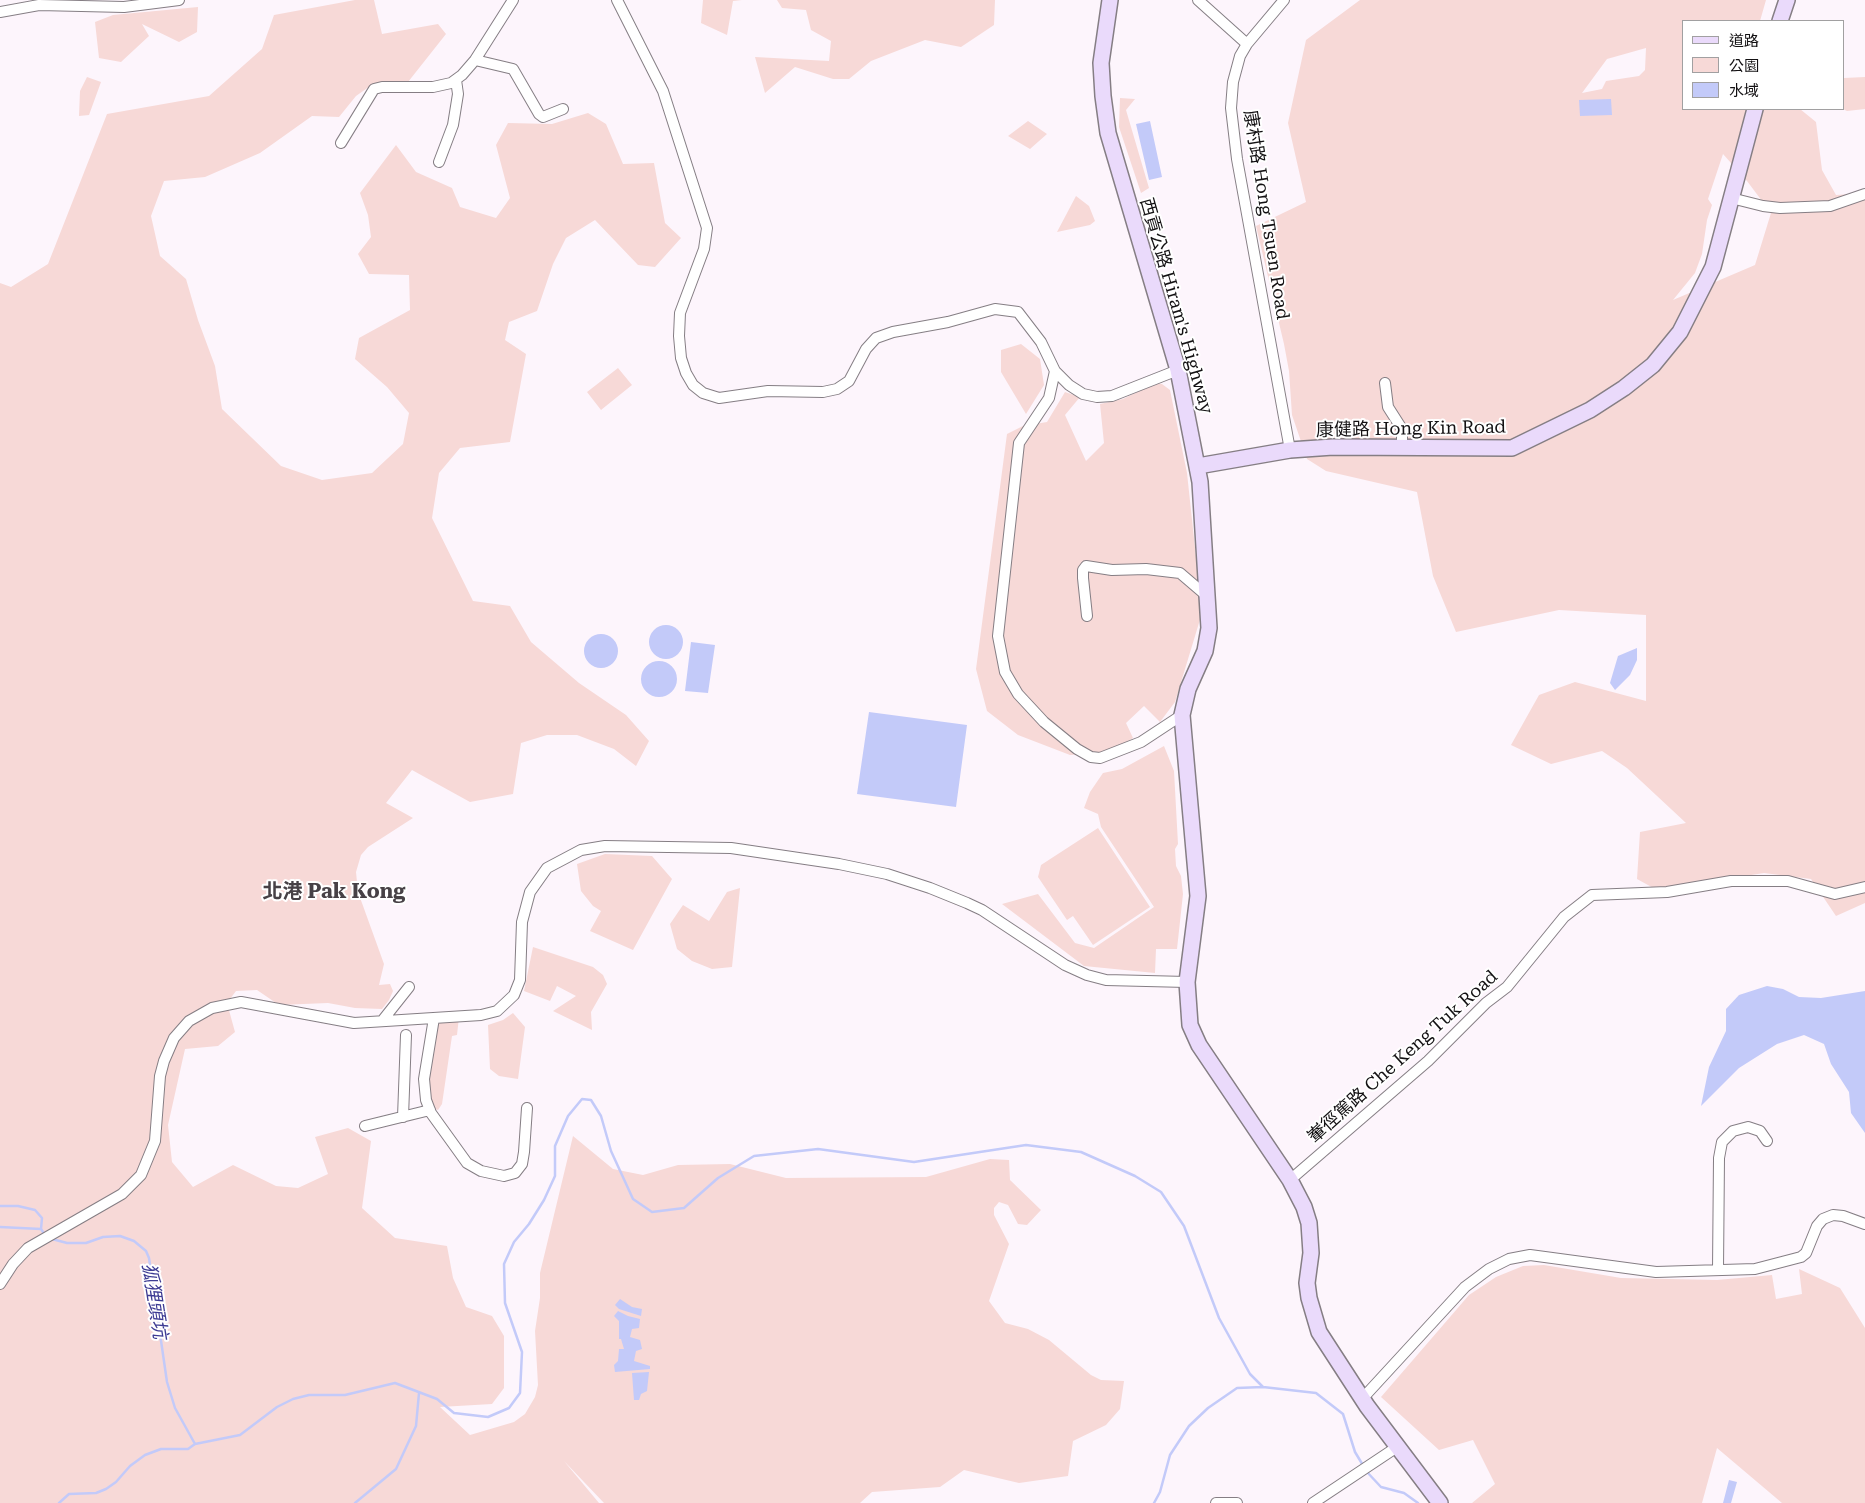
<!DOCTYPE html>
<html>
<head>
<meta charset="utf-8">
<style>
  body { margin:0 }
  #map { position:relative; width:1865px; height:1503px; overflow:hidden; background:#fdf5fc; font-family:"Roboto Serif","Noto Sans TC",serif }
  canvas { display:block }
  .legend { position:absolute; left:1682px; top:20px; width:162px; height:90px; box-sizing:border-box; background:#fff; border:1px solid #a1a0a1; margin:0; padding:6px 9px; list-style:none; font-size:15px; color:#131113 }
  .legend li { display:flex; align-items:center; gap:10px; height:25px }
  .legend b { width:25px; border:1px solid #a1a0a1 }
</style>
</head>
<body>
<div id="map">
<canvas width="1865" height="1503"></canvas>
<ul class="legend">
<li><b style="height:6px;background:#eadafb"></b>道路</li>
<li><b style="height:14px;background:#f7d9d7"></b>公園</li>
<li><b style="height:14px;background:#c3caf9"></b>水域</li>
</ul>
</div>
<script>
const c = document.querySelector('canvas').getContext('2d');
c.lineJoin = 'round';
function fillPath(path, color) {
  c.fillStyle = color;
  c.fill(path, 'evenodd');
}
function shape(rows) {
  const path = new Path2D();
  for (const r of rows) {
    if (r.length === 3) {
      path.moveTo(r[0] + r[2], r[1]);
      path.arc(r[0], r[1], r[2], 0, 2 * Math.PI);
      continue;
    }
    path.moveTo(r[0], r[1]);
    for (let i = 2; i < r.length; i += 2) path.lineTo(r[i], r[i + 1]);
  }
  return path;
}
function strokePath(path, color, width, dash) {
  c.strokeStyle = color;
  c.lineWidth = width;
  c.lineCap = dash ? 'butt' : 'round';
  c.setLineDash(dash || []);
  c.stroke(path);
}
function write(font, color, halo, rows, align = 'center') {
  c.font = font + ' "Roboto Serif","Noto Sans TC",serif';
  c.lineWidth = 4;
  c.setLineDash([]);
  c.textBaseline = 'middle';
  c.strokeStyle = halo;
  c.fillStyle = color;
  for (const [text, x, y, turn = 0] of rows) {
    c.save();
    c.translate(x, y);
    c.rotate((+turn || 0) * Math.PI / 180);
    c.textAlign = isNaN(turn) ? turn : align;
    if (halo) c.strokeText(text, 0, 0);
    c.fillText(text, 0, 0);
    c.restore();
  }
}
fillPath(shape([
  [355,0,374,0,382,34,438,24,446,34,408,82,373,84,356,96,339,117,312,116,260,153,205,177,164,181,151,216,160,256,186,279,198,320,215,366,222,409,281,466,322,480,372,473,403,444,409,413,387,387,355,359,359,338,410,310,409,275,369,274,358,254,371,237,368,215,360,193,396,145,416,172,452,188,460,207,496,218,510,198,496,145,508,123,552,124,588,113,606,124,623,164,654,163,665,223,681,238,655,267,638,265,595,220,566,238,553,264,537,311,509,322,505,340,526,354,510,442,460,448,439,473,432,518,473,601,510,606,531,642,579,683,626,715,649,741,636,766,614,749,577,735,547,735,521,743,513,794,470,802,412,770,386,803,413,818,368,847,361,855,356,872,358,892,384,964,379,985,390,984,393,991,389,1000,382,1009,355,1008,328,1003,279,1005,257,990,236,991,227,1003,235,1032,218,1046,185,1049,168,1125,172,1162,193,1187,233,1165,276,1186,298,1188,328,1174,315,1137,348,1128,371,1141,362,1208,395,1238,447,1246,453,1278,466,1307,492,1316,504,1336,504,1388,492,1404,440,1407,470,1435,514,1422,525,1414,535,1397,538,1385,535,1331,540,1298,540,1273,573,1136,613,1169,643,1175,678,1165,730,1164,786,1178,926,1177,990,1159,1009,1160,1010,1180,1041,1210,1027,1225,1018,1224,1008,1205,999,1202,994,1208,994,1215,1009,1244,989,1301,1005,1323,1028,1329,1049,1340,1091,1375,1101,1380,1124,1381,1120,1409,1106,1425,1073,1441,1068,1476,1019,1483,964,1470,940,1487,872,1492,860,1503,604,1503,564,1461,599,1503,0,1503,0,283,11,287,48,264,107,114,209,96,262,49,274,15],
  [703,0,742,0,733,1,727,35,701,23],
  [777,0,995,0,994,25,961,47,925,40,871,61,849,79,833,79,795,67,765,93,755,57,829,61,831,41,811,30,806,10,782,8],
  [1360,0,1766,0,1760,21,1684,21,1684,109,1800,109,1816,122,1822,170,1836,195,1865,193,1865,903,1836,916,1811,879,1764,873,1657,890,1637,879,1640,832,1686,823,1627,768,1602,751,1551,764,1511,745,1539,695,1575,682,1646,701,1646,615,1559,610,1456,632,1433,576,1417,492,1326,471,1307,459,1292,415,1289,371,1284,344,1256,226,1306,202,1288,123,1306,40],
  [1646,48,1645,70,1639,76,1606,81,1602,89,1582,93,1607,59],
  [1723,154,1747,181,1771,213,1755,265,1673,300,1695,273,1702,254,1707,220,1712,205,1708,199],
  [198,7,197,32,179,42,142,24,149,36,121,62,99,58,95,22,113,15],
  [87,77,101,82,89,115,79,116,80,91],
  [1865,77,1865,109,1847,111,1843,109,1844,78],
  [1120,98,1135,99,1126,110,1149,188,1141,193,1119,127],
  [1028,121,1047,134,1030,149,1008,136],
  [1076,196,1089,206,1095,221,1090,225,1057,232],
  [1021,344,1040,359,1044,385,1026,414,1001,372,1001,350],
  [618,368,632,385,601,410,587,392],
  [1155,383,1162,384,1170,390,1187,473,1202,613,1175,702,1160,722,1144,706,1126,723,1133,738,1109,753,1070,755,1018,735,987,711,976,669,1007,434,1023,426,1047,422,1065,392,1080,397,1065,415,1086,461,1104,443,1100,404,1123,399],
  [1164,746,1174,771,1178,844,1175,849,1176,866,1181,876,1183,894,1177,949,1156,949,1155,973,1084,966,1002,904,1038,894,1075,943,1094,948,1154,907,1101,827,1098,814,1084,808,1090,792,1103,773,1122,769],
  [1098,828,1150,907,1093,945,1073,916,1067,920,1038,877,1041,865],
  [605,854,652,856,672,879,633,950,590,931,601,911,593,906,581,891,577,864],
  [740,888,732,967,712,969,692,961,677,949,670,924,683,905,709,921,727,892],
  [533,947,593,967,603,975,607,984,591,1012,592,1030,553,1011,576,996,557,986,550,1001,524,991],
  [513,1013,525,1027,518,1079,499,1076,490,1069,488,1025,503,1020],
  [459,1017,457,1035,452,1036,442,1104,438,1110,431,1107,427,1088,437,1018],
  [1544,1265,1621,1278,1717,1280,1772,1275,1776,1299,1802,1294,1799,1269,1840,1288,1865,1328,1865,1503,1782,1503,1717,1448,1702,1503,1472,1503,1495,1484,1473,1440,1439,1450,1381,1397,1469,1295,1496,1277,1523,1266]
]), '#f7d9d7');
fillPath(shape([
  [1611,99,1612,115,1580,116,1579,100],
  [1150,121,1162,177,1149,180,1136,124],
  [666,642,17],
  [601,651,17],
  [691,642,715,645,708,693,685,691],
  [1637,648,1637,660,1630,675,1615,690,1610,683,1618,656],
  [659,679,18],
  [869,712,967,725,956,807,857,794],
  [1767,986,1783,989,1799,997,1821,998,1865,991,1865,1133,1851,1113,1849,1092,1831,1064,1824,1044,1804,1035,1777,1044,1739,1068,1701,1106,1709,1067,1726,1031,1726,1009,1739,995],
  [620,1299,632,1307,642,1309,641,1316,619,1309,615,1305],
  [618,1311,628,1316,640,1319,639,1328,632,1329,630,1337,640,1340,642,1349,636,1351,634,1361,650,1366,650,1369,615,1372,614,1365,618,1361,619,1349,624,1349,621,1339,619,1339,619,1321,614,1316],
  [649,1372,647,1391,641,1394,639,1400,634,1400,632,1373],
  [1729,1480,1737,1482,1731,1503,1723,1503]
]), '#c3caf9');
strokePath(shape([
  [0,1206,18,1206,35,1210,42,1218,41,1229],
  [0,1227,41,1229,45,1235],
  [52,1239,67,1243,86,1243,103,1237,120,1236,134,1241,146,1251,149,1258,167,1382,175,1408,195,1444],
  [1367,1472,1381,1487,1404,1493,1418,1503],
  [59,1503,69,1494,96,1493,106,1489,116,1482,130,1466,145,1455,161,1449,188,1449,195,1444,240,1435,277,1407,293,1399,309,1395,345,1395,395,1383,437,1399,454,1413,488,1417,509,1408,520,1393,522,1352,505,1303,504,1264,514,1242,529,1224,544,1200,555,1176,555,1146,568,1116,582,1099,591,1100,601,1116,611,1151,633,1199,652,1212,684,1208,718,1178,754,1156,818,1149,914,1162,1026,1145,1081,1152,1135,1176,1161,1192,1184,1226,1219,1318,1250,1374,1263,1387],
  [355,1503,396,1469,416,1426,419,1393],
  [1154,1503,1160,1492,1170,1455,1189,1426,1208,1408,1237,1388,1263,1387,1316,1393,1343,1414,1355,1452,1364,1467]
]), '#c3caf9', 2.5);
const street = shape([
  [617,0,663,91,707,228,704,249,680,313,679,336,681,358,686,373,693,385,703,393,719,398,768,391,823,392,837,389,849,381,866,349,876,338,893,332,948,322,995,309,1018,312,1041,342,1055,371,1069,385,1083,394,1097,397,1112,396,1178,370],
  [1198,0,1247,44],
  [1284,0,1247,44,1240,56,1233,82,1231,108,1237,159,1290,450],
  [0,12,39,5,124,7,179,0],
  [475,60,513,69,539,114,543,117,563,109],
  [341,143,374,89,382,87,433,87,451,83,462,75,475,60,513,0],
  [439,162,453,125,458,94,456,80],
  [1731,198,1763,206,1780,208,1830,206,1865,194],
  [1055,371,1049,398,1019,443,998,636,1005,672,1018,694,1044,722,1077,749,1091,757,1100,758,1141,742,1182,715],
  [1385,383,1388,407,1402,429,1402,448],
  [1087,616,1083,578,1083,570,1086,566,1112,570,1146,569,1180,573,1208,597],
  [434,1018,424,1079,426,1100,431,1113,467,1163,481,1171,504,1176,515,1173,522,1164,524,1152,527,1108],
  [382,1021,409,987],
  [403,1117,406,1035],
  [365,1126,430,1110],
  [1290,1180,1428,1061,1486,1003,1507,987,1564,917,1592,895,1667,892,1731,881,1788,881,1835,894,1865,887],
  [1718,1269,1719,1158,1722,1142,1733,1131,1748,1127,1760,1131,1767,1141],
  [0,1284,13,1264,28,1248,122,1194,141,1175,155,1141,160,1076,164,1061,174,1038,189,1021,212,1008,241,1002,354,1023,481,1015,497,1011,514,995,520,980,522,922,530,892,547,868,581,850,605,846,731,848,839,864,887,874,930,888,967,903,982,910,1065,965,1087,975,1106,980,1187,982],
  [1362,1399,1465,1287,1489,1269,1509,1259,1530,1255,1656,1272,1755,1269,1801,1257,1806,1253,1817,1226,1823,1219,1833,1215,1843,1216,1865,1224],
  [1216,1503,1237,1503],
  [1313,1503,1397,1447]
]);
const secondary = shape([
  [1110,0,1101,63,1103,96,1108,133,1178,370,1200,482,1209,628,1205,651,1188,689,1182,715,1198,896,1187,982,1190,1025,1199,1045,1290,1180,1304,1207,1309,1223,1311,1253,1307,1283,1309,1298,1319,1332,1367,1406,1440,1503],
  [1780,21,1787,0],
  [1198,466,1290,450,1333,447,1512,448,1590,410,1624,388,1653,365,1680,332,1713,267,1755,109]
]);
strokePath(street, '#857e84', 12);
strokePath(secondary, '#857e84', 18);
strokePath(street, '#fff', 10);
strokePath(secondary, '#eadafb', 15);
write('18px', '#131113', '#fff', [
  ["康村路 Hong Tsuen Road",1266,215,81],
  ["西貢公路 Hiram's Highway",1176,306,74],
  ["康健路 Hong Kin Road",1411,429,-1],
  ["輋徑篤路 Che Keng Tuk Road",1403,1057,-42]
]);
write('italic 19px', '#3d3b93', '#fff', [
  ["狐狸頭坑",154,1301,81]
]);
write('bold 20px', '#474146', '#fff', [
  ["北港 Pak Kong",334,892]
]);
</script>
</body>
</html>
